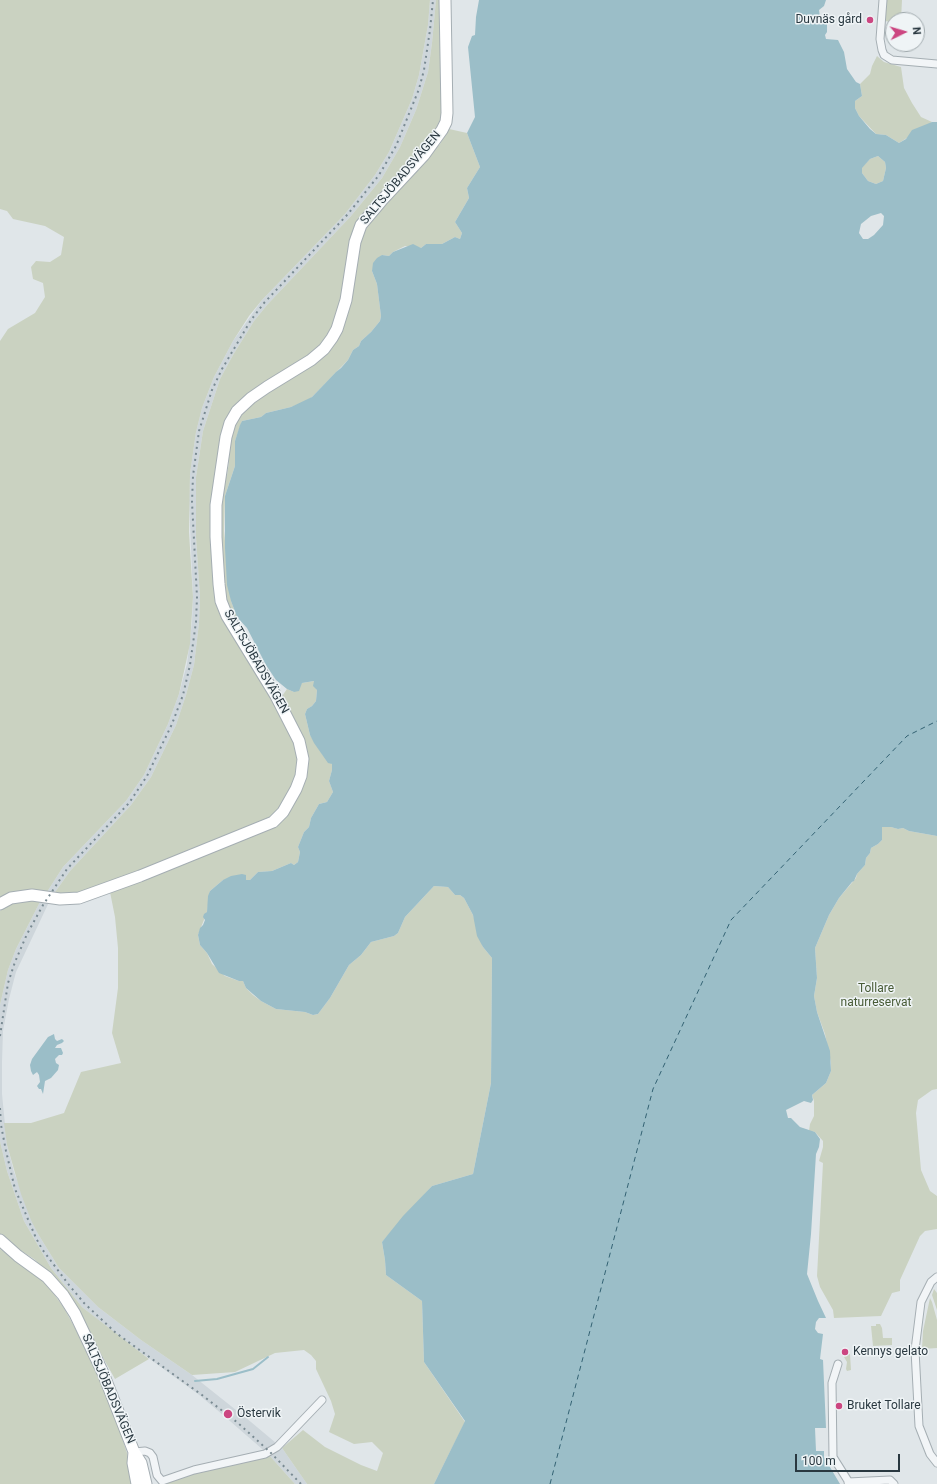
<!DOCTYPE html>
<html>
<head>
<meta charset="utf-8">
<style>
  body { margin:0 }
  #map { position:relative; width:937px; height:1484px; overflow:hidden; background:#e0e6e9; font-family:Roboto,sans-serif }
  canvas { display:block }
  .north { position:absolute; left:885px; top:12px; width:40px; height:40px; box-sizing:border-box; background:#eff4f6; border:1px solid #a0a9ad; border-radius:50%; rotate:85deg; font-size:11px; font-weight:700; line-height:16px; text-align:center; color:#293840 }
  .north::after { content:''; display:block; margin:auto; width:14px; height:18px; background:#cc4681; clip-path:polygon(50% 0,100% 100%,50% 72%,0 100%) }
  .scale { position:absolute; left:795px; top:1454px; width:105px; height:18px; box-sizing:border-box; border:2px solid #293840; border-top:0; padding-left:5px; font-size:12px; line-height:14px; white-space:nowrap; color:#293840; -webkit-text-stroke:3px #eff4f6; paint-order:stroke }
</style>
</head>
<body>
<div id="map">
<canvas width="937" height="1484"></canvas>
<div class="north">N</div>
<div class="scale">100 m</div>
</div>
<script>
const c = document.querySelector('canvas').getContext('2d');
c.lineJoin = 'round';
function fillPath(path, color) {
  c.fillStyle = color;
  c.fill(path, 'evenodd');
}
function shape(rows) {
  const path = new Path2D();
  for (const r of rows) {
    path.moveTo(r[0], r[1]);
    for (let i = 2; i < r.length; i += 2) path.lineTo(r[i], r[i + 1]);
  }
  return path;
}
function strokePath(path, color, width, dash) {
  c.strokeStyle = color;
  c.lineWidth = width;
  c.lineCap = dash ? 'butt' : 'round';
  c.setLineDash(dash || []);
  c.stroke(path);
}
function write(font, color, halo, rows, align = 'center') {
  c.font = font + ' Roboto,sans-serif';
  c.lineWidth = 3;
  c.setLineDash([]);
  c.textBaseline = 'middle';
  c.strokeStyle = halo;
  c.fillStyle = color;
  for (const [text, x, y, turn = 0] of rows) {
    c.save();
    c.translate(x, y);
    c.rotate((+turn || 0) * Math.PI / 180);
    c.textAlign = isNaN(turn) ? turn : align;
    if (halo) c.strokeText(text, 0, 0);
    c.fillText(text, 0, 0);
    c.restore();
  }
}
fillPath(shape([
  [430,0,436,0,432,43,428,72,416,110,400,147,382,178,351,216,267,305,254,321,233,355,220,379,203,431,196,477,196,537,200,597,199,623,194,665,186,695,176,725,151,777,131,805,70,871,53,895,47,892,63,867,126,801,144,775,168,724,179,694,187,664,192,622,193,597,189,500,190,474,196,432,202,408,214,377,233,341,262,300,345,214,375,175,389,152,412,99,419,75,428,25],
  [42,898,50,900,16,972,9,999,3,1031,2,1062,2,1094,7,1145,14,1172,38,1234,59,1268,98,1307,141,1340,192,1375,251,1422,282,1448,307,1484,295,1484,269,1455,223,1415,198,1394,121,1338,82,1307,51,1268,24,1221,7,1171,0,1141,0,1005,8,970,16,949]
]), '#ced6db');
fillPath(shape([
  [0,0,430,0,428,25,419,75,412,99,389,152,375,175,345,214,262,300,249,316,233,341,214,377,202,408,196,432,190,474,189,532,193,597,190,644,179,694,168,724,144,775,126,801,63,867,47,892,37,890,22,891,9,894,0,899,0,341,8,329,35,313,45,297,43,283,33,279,31,267,36,261,50,262,61,255,64,237,45,226,13,219,7,211,0,209],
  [436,0,442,0,442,119,429,143,367,211,331,330,319,348,224,426,214,586,293,734,298,751,298,766,293,787,271,820,80,894,53,895,70,871,131,805,151,777,176,725,186,695,194,665,199,623,200,597,196,537,196,477,203,431,220,379,233,355,254,321,267,305,351,216,382,178,400,147,416,110,428,72,432,43],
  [885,0,902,0,901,20,893,20,893,22,884,21],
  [877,56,884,62,901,67,904,88,912,103,921,117,932,122,899,143,886,135,876,134,859,116,855,108,855,101,862,96,860,84,870,74,872,66],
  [449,129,467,133,480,167,467,188,469,198,455,222,462,233,460,239,455,237,442,244,426,244,421,248,405,246,393,252,389,256,382,255,372,271,377,284,381,316,380,321,371,332,361,341,359,346,353,350,348,360,312,397,307,401,291,407,266,413,261,417,242,421,235,441,235,466,225,496,224,531,231,601,237,617,232,618,225,604,219,559,222,486,227,475,229,462,228,445,234,422,254,401,328,351,363,227,385,201,440,144],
  [878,156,885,162,886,168,883,181,876,184,868,181,862,173,862,167,870,159],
  [314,681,317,690,316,701,312,706,307,709,305,714,310,735,323,755,332,764,332,770,329,781,333,792,327,802,319,804,311,818,309,827,304,832,298,847,300,852,298,862,294,865,291,863,272,871,258,872,250,880,223,880,210,891,207,912,198,935,200,945,207,953,212,964,225,976,239,981,243,981,246,988,253,995,261,1001,276,1009,305,1012,313,1015,318,1014,330,998,349,965,361,955,371,942,394,936,398,933,405,917,434,886,448,887,455,895,460,895,464,898,473,915,483,947,492,958,491,1083,473,1174,432,1186,382,1242,385,1260,386,1275,422,1301,424,1362,465,1422,434,1484,307,1484,282,1448,303,1430,325,1447,361,1465,377,1471,383,1453,372,1442,354,1444,329,1432,335,1414,331,1401,316,1369,316,1361,311,1355,304,1350,275,1353,235,1372,192,1375,141,1340,98,1307,59,1268,38,1234,31,1220,21,1194,7,1145,4,1123,31,1123,64,1113,81,1072,121,1063,112,1033,118,988,118,948,115,917,110,892,276,826,287,816,298,797,305,781,306,763,280,699,287,689,294,692,302,683],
  [882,827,891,827,898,829,903,828,909,831,937,836,937,1089,932,1090,918,1100,916,1113,921,1170,930,1191,937,1196,937,1229,925,1231,920,1236,900,1280,900,1291,892,1293,881,1316,834,1318,833,1310,820,1287,817,1276,823,1163,819,1161,823,1147,823,1141,815,1132,809,1131,810,1124,814,1116,814,1101,812,1095,826,1083,831,1071,831,1063,825,1034,817,1012,814,996,817,978,815,948,829,915,839,898,856,878,857,874,865,865,866,858,870,853,871,848,878,844,882,840],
  [42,898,16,949,8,970,0,1005,0,911,3,907,16,901],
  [0,1141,7,1171,24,1221,51,1268,82,1307,149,1359,115,1379,68,1296,50,1275,34,1259,9,1243,0,1234],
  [0,1249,44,1280,64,1308,89,1354,117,1422,127,1453,132,1477,132,1484,0,1484],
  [934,1289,937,1293,937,1310,932,1295],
  [930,1298,932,1302,937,1320,937,1348,922,1349,923,1331],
  [876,1324,880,1324,882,1328,883,1338,892,1338,892,1345,873,1346,871,1326,876,1326],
  [850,1354,851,1370,847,1371,846,1369,847,1362,844,1357,846,1355],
  [269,1455,295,1484,168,1484,167,1483,183,1476]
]), '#cad2c1');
fillPath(shape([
  [479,0,826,0,824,6,819,10,820,17,824,18,825,21,827,21,827,32,825,35,826,39,838,40,844,52,847,69,856,82,860,84,862,96,855,101,855,108,859,116,870,129,876,134,886,135,899,143,906,139,912,130,932,122,937,122,937,836,909,831,903,828,898,829,891,827,882,827,882,840,878,844,871,848,870,853,866,858,865,865,857,874,854,881,852,882,839,898,829,915,815,948,817,978,814,996,817,1012,830,1051,831,1071,826,1083,812,1095,813,1100,811,1103,804,1101,786,1110,788,1118,791,1118,800,1127,815,1132,820,1139,819,1147,816,1154,811,1234,807,1274,818,1301,826,1318,819,1318,816,1322,815,1329,818,1333,823,1334,820,1359,823,1360,826,1428,815,1428,816,1451,824,1451,824,1457,840,1484,434,1484,465,1421,424,1362,422,1301,386,1275,385,1260,382,1242,403,1216,432,1186,473,1174,491,1083,492,958,483,947,477,936,473,915,464,898,460,895,455,895,448,887,434,886,405,917,398,933,394,936,371,942,361,955,349,965,330,998,318,1014,313,1015,305,1012,276,1009,261,1001,246,988,243,981,239,981,219,973,207,953,200,945,198,935,200,928,203,925,205,920,203,917,204,914,207,912,208,896,210,891,223,880,231,876,242,874,246,875,246,880,250,880,258,872,272,871,291,863,294,865,298,862,300,852,298,847,304,832,309,827,311,818,319,804,327,802,333,792,329,781,332,770,332,764,328,763,314,743,310,735,305,714,307,709,312,706,316,701,317,690,313,686,314,681,302,683,299,691,294,692,287,689,276,680,266,665,247,628,237,617,231,601,227,585,225,548,225,496,235,466,235,441,240,425,242,421,261,417,266,413,291,407,312,397,336,372,341,368,348,360,353,350,359,346,361,341,371,332,380,321,381,316,377,284,372,271,373,263,377,258,382,255,389,256,393,252,413,244,421,248,426,244,442,244,455,237,460,239,462,233,455,222,469,198,467,188,480,167,467,133,475,117,468,47,472,36,475,35,476,17],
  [878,156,885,162,886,168,883,181,876,184,868,181,862,173,862,168,870,159],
  [881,213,884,216,883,225,874,235,868,239,863,239,859,233,861,224,871,216],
  [54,1034,55,1039,57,1041,62,1039,64,1041,62,1043,57,1045,55,1048,61,1048,63,1053,62,1055,59,1055,55,1059,56,1063,59,1065,58,1070,51,1078,45,1081,43,1094,41,1089,39,1089,37,1086,40,1082,39,1075,37,1072,33,1075,31,1071,30,1065,32,1059,48,1037]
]), '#9bbec8');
strokePath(shape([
  [195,1381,217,1379,253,1369,268,1357]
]), '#9bbec8', 2);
strokePath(shape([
  [550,1484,653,1089,731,920,907,736,937,721]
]), '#336273', 1, [5, 4]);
const street = shape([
  [883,0,880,39,882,50,884,55,892,60,937,64],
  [937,1277,931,1282,921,1302,915,1350,919,1426,930,1454,937,1463],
  [838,1364,832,1383,833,1457,850,1484],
  [134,1452,145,1451,150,1453,153,1457,157,1475,162,1481,194,1470,265,1454,277,1447,322,1400],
  [848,1482,890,1480,894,1484]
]);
const secondary = shape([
  [0,904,11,898,32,895,60,899,79,898,140,876,273,822,283,812,296,789,301,776,303,759,299,741,276,696,227,616,221,601,219,584,216,537,216,505,226,437,230,423,237,411,251,398,267,387,311,360,324,349,332,338,337,329,346,300,355,242,361,225,383,199,424,155,442,130,446,122,447,113,445,0],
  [0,1240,18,1256,47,1277,63,1295,75,1314,103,1373,134,1452,141,1463,146,1484],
  [134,1452,133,1463,137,1484]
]);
strokePath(street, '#a5aeb3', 9);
strokePath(secondary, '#a5aeb3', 13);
strokePath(street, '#f2f5f7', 7);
strokePath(secondary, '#fff', 11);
strokePath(shape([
  [0,1036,8,983,15,962,27,934,43,905,67,869,129,803,147,776,172,724,183,695,190,665,196,622,197,597,192,502,193,476,199,431,212,390,222,369,251,320,264,303,348,214,379,175,396,146,419,89,424,70,430,30,433,0],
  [0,1108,1,1125,6,1151,15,1189,36,1238,42,1249,69,1285,84,1303,116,1333,202,1395,238,1423,270,1452,301,1484]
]), '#798a92', 2, [2, 4]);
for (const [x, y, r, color] of [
  [870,20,4,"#cc4681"],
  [845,1352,4,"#cc4681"],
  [839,1406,4,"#cc4681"],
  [228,1414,5,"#cc4681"]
]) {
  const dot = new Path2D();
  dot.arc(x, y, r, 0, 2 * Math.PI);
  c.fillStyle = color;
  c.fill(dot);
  strokePath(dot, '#eff4f6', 1.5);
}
write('12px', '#293840', '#eff4f6', [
  ["Duvnäs gård",862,20,"right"],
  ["Kennys gelato",853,1352],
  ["Bruket Tollare",847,1406],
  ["Östervik",237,1414]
], 'left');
write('12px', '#293840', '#eff4f6', [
  ["SALTSJÖBADSVÄGEN",401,178,-50],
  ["SALTSJÖBADSVÄGEN",256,662,60],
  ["SALTSJÖBADSVÄGEN",108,1389,67]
]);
write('12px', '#485b36', '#eff4f6', [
  ["Tollare",876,989],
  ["naturreservat",876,1003]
]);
</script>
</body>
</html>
